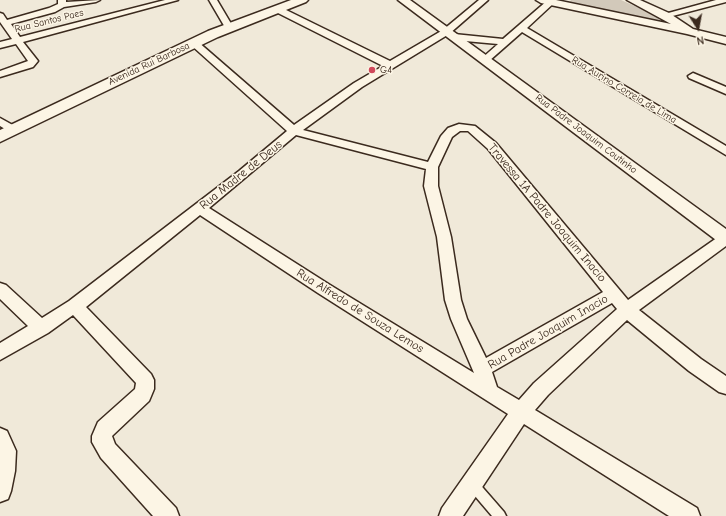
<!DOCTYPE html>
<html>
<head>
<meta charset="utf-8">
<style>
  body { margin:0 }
  #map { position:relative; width:726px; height:516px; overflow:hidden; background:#f0e9d9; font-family:"Comic Neue",sans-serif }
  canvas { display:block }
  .north { position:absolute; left:678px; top:8px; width:40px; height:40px; -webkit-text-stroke:3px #fcf5e5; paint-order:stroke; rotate:169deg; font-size:11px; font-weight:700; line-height:16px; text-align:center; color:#3b2a1e }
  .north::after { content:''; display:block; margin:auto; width:14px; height:18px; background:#3b2a1e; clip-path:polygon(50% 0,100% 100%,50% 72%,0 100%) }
</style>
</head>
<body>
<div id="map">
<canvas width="726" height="516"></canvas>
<div class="north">N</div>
</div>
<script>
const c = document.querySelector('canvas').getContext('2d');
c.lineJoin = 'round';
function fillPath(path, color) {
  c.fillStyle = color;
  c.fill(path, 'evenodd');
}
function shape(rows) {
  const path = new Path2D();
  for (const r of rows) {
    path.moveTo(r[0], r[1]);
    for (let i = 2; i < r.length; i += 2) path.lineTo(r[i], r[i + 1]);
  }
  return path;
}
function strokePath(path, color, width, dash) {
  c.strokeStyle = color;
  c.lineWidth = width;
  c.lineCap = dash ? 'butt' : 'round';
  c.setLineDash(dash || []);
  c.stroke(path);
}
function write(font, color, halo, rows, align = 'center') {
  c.font = font + ' "Comic Neue",sans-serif';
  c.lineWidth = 3;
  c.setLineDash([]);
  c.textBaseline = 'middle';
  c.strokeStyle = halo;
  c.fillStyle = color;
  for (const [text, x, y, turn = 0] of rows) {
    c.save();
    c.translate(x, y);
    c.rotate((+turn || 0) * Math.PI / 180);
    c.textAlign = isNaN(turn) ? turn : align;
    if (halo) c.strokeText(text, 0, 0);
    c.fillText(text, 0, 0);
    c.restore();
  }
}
fillPath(shape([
  [571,0,621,0,655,15,661,21,569,3]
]), '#d2c9ba');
const service = shape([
  [473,479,477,481,504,512,506,516,492,516,469,489,467,485,469,481,473,479]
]);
const minor = shape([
  [58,0,66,0,66,2,100,0,96,2,64,7,55,12,11,24,20,37,165,0,178,0,23,42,38,61,33,67,0,77,0,71,28,61,16,44,0,48,0,42,12,39,0,22,0,13,3,14,7,20,49,8,58,4,58,0],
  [209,0,217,0,233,27,232,29,226,29,209,0],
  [479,0,488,0,449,34,362,87,303,130,428,162,441,136,448,128,459,124,475,126,496,143,628,300,721,235,726,234,726,246,639,310,701,359,726,376,726,394,719,392,689,371,627,320,548,395,535,410,697,508,700,516,669,516,524,424,463,516,439,516,442,508,508,414,318,293,200,215,86,307,151,374,154,380,154,389,149,401,112,436,115,444,176,508,179,516,153,516,101,458,92,442,92,436,98,422,135,389,136,383,73,315,48,333,0,360,0,343,28,326,0,299,0,283,6,285,42,318,69,301,239,171,287,131,191,45,191,41,197,41,294,125,354,83,383,66,274,11,274,7,280,7,390,61,443,30,479,0],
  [460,131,468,131,488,149,603,292,486,358,467,319,461,300,451,237,438,186,438,167,452,137,460,131],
  [296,135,426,169,424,186,437,237,445,300,451,319,474,373,330,285,209,208,296,135],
  [612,303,617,309,534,383,519,400,497,387,492,372,612,303],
  [548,0,555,2,527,28,726,146,726,155,522,32,489,61,486,62,481,59,498,44,454,40,450,37,454,34,503,39,548,0],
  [716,0,726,0,726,2,665,18,661,15,716,0],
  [693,73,726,87,726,94,689,78,688,76,693,73],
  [0,118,18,128,20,130,18,132,10,132,0,126,0,118],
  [0,428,7,431,16,451,15,471,11,491,8,499,0,502,0,428]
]);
const tertiary = shape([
  [398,0,410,0,726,229,726,245,720,243,398,0],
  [536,0,556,0,671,24,627,0,640,0,669,13,693,29,726,37,726,44,687,34,541,3,536,0]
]);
const secondary = shape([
  [291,0,308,0,306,2,218,37,0,142,0,130,208,31,291,0]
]);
strokePath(service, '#3b2a1e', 3);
strokePath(minor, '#3b2a1e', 3);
strokePath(tertiary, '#3b2a1e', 3);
strokePath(secondary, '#3b2a1e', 3);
fillPath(service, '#fcf5e5');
fillPath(minor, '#fcf5e5');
fillPath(tertiary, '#fcf5e5');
fillPath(secondary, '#fcf5e5');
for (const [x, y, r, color] of [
  [372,70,4,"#d1495b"]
]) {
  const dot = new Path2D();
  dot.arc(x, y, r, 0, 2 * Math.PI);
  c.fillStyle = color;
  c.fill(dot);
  strokePath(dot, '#fcf5e5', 1.5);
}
write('10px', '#3b2a1e', '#fcf5e5', [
  ["Rua Santos Paes",49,21,-14],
  ["Avenida Rui Barbosa",149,64,-25],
  ["Rua Aurino Correia de Lima",624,90,31],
  ["Rua Padre Joaquim Coutinho",586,134,37]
]);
write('10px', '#3b2a1e', '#fcf5e5', [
  ["G4",380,70]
], 'left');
write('12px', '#3b2a1e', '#fcf5e5', [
  ["Rua Madre de Deus",241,175,-39],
  ["Travessa 1A Padre Joaquim Inacio",547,213,50],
  ["Rua Alfredo de Souza Lemos",360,311,32],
  ["Rua Padre Joaquim Inacio",548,332,-30]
]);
</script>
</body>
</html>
